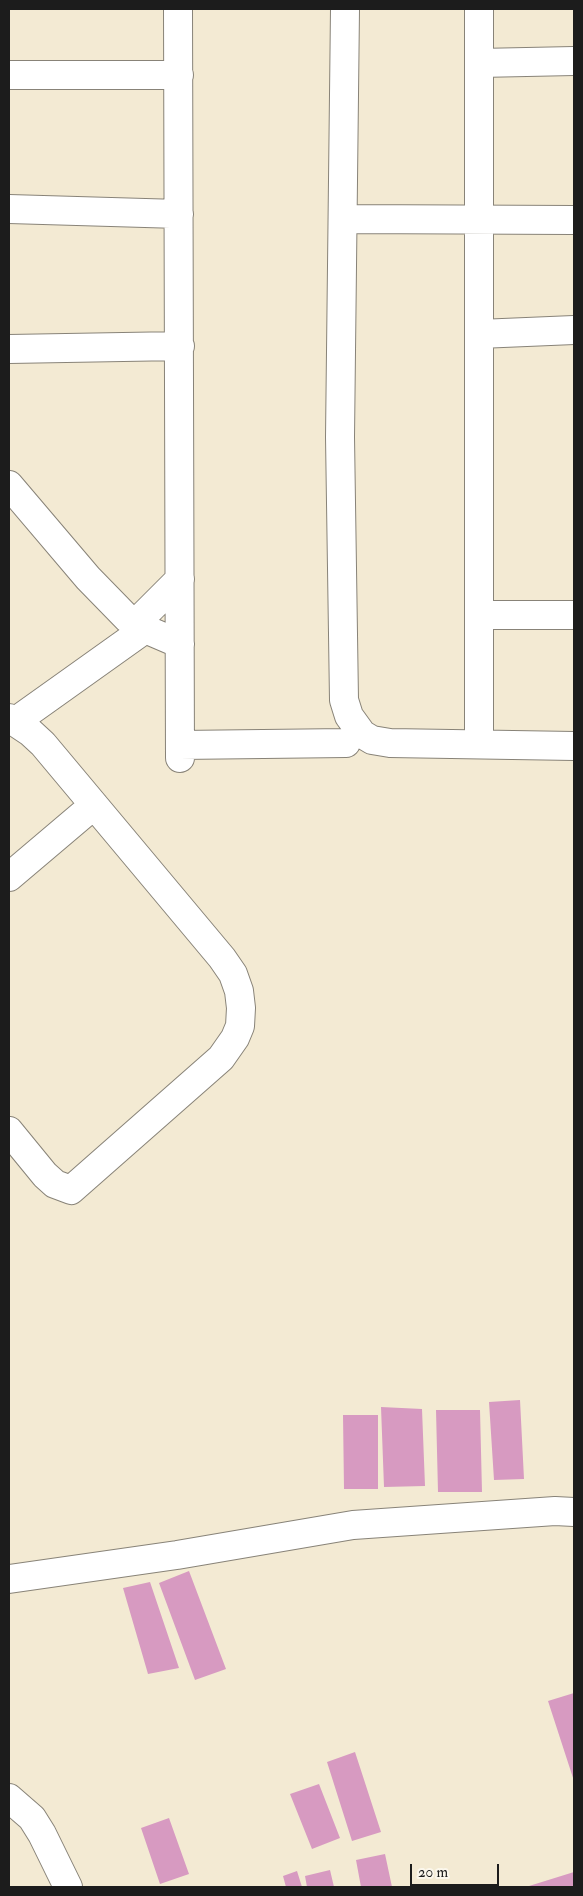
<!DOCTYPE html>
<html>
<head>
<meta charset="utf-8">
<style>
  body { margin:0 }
  #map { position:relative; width:583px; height:1896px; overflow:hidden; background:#f3ead3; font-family:"IM FELL Double Pica",serif }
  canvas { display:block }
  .frame { position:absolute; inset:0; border:10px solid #1c1c1c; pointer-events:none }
  .scale { position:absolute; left:410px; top:1864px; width:89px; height:22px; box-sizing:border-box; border:2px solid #1c1c1c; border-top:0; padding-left:6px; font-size:15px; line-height:18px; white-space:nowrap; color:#1c1c1c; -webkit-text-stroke:4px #fbf7ec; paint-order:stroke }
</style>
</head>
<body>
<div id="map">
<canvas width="583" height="1896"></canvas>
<div class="frame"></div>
<div class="scale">20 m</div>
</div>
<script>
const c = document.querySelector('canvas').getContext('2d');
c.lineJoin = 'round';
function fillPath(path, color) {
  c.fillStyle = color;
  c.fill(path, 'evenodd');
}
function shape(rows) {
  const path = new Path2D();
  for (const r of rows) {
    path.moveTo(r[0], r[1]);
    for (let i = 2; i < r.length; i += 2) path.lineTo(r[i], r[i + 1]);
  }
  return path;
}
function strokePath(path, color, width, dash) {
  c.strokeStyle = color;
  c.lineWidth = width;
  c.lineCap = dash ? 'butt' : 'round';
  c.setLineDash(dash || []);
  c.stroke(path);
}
fillPath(shape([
  [520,1400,524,1479,494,1480,489,1402],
  [381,1407,422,1409,425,1486,384,1487],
  [436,1410,480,1410,482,1492,438,1492],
  [343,1415,378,1415,378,1489,344,1489],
  [189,1571,226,1669,195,1680,159,1583],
  [150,1582,179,1668,148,1674,123,1588],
  [574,1693,574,1781,548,1701],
  [355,1752,381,1832,352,1841,327,1762],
  [319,1784,340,1838,312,1849,290,1794],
  [169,1818,189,1874,160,1884,141,1828],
  [385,1854,392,1887,361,1887,356,1860],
  [330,1870,334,1887,307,1887,305,1876],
  [297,1871,302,1887,286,1887,283,1876],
  [574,1872,574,1887,530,1887,529,1886]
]), '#d79ac1');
const minor = shape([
  [178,9,180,758],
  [345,9,340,437,344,700,349,716,362,734,372,740,390,743,574,746],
  [479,63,574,61],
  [9,75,179,75],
  [9,209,179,214],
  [344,219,574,220],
  [479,334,574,330],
  [9,349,180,346],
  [9,485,88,578,128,619,137,622,145,629,180,644],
  [479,615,574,615],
  [137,622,180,579],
  [9,718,30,732,43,744,222,958,233,974,239,991,241,1008,240,1026,235,1038,221,1058,71,1190,55,1184,45,1175,9,1131],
  [16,721,145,629],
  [479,744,479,9],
  [180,745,346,743],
  [9,877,94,805],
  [9,1579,177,1555,353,1525,555,1511,574,1512],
  [9,1798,32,1818,42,1834,68,1887]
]);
strokePath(minor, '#888378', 30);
strokePath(minor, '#fff', 28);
</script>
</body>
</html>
